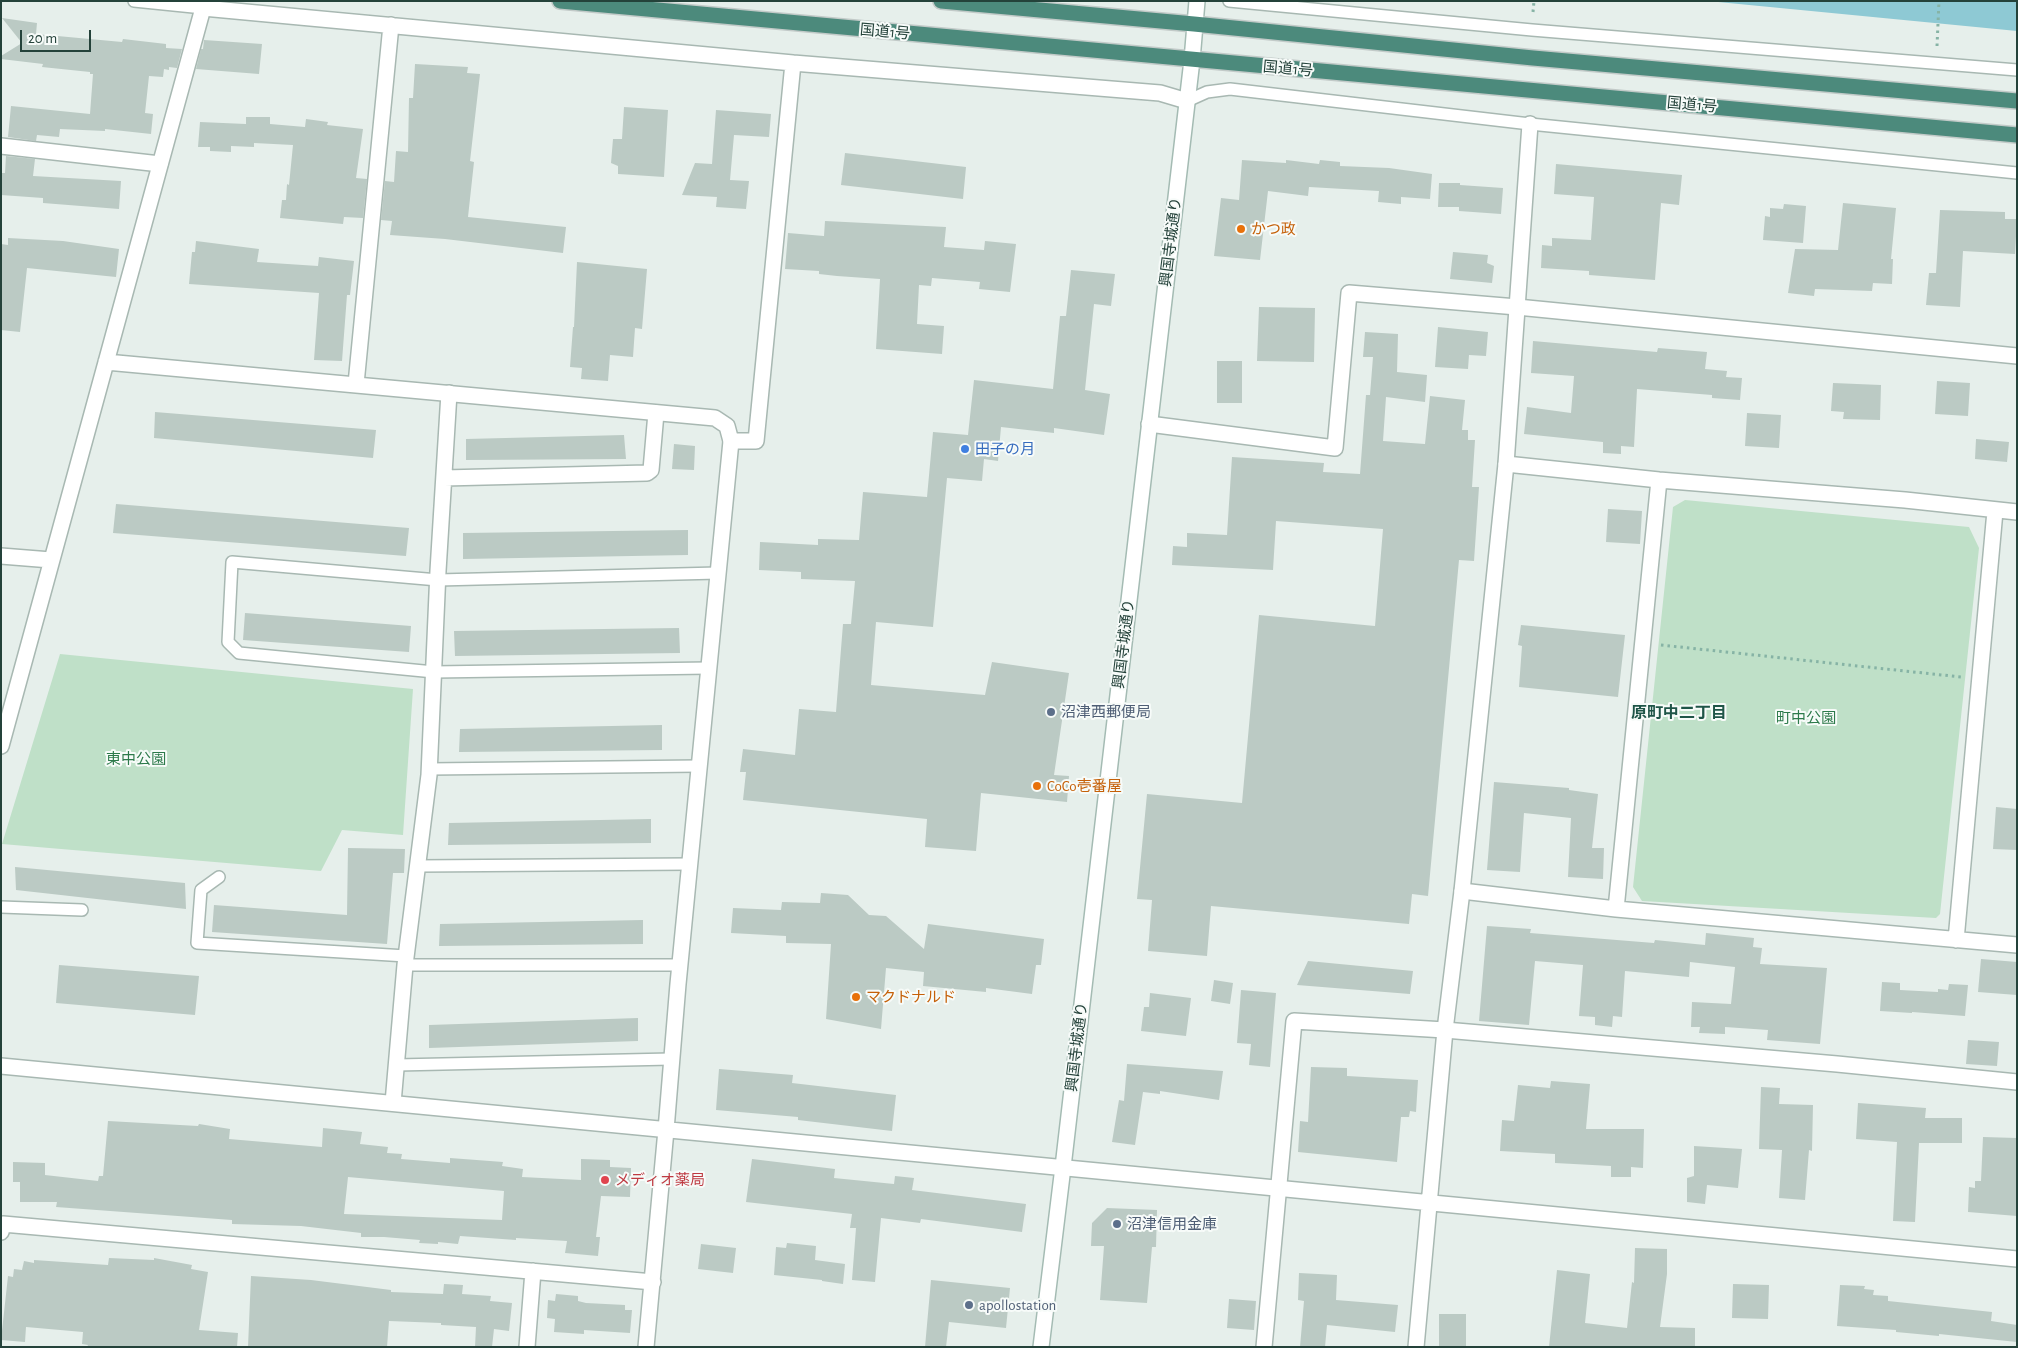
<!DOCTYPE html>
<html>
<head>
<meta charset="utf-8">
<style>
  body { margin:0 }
  #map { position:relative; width:2018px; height:1348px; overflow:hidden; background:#e6efeb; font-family:"Alegreya Sans",sans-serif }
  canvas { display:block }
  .frame { position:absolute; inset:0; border:2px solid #24423a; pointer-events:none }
  .scale { position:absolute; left:20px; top:30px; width:71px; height:22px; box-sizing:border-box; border:2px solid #24423a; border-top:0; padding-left:6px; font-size:15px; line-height:18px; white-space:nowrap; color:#24423a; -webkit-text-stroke:4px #f7fbf9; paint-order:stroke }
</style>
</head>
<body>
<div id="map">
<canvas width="2018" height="1348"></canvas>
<div class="frame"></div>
<div class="scale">20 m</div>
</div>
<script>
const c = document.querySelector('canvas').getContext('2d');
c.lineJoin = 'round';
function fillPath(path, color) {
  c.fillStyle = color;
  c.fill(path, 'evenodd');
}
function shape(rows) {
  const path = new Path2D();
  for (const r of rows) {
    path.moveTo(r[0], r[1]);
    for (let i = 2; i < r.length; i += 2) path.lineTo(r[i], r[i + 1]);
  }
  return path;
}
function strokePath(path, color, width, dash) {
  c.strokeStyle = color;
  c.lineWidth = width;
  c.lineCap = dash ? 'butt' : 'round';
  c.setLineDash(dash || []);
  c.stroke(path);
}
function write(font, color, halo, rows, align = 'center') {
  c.font = font + ' "Alegreya Sans","Noto Sans JP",sans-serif';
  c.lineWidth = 4;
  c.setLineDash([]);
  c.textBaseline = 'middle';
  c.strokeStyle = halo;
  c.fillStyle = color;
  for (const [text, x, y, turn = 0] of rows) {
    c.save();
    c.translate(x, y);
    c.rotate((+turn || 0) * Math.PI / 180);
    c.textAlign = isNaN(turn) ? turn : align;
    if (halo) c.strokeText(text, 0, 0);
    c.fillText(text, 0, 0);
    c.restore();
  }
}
fillPath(shape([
  [1685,500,1969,527,1979,548,1940,914,1936,918,1642,901,1633,887,1673,507],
  [60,654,413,689,403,835,342,830,321,871,2,844]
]), '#bfe0c8');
fillPath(shape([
  [1708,1,2017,1,2017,31]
]), '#8ec9d4');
fillPath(shape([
  [2,18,37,23,36,34,122,42,123,39,166,44,166,48,182,49,177,68,169,67,169,70,164,69,163,77,149,76,145,113,153,114,151,134,105,129,105,131,60,129,59,137,37,135,36,141,8,137,11,106,90,114,93,74,90,74,90,72,42,67,43,64,1,59,1,56,22,43],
  [204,40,262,44,259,74,196,69,201,49,203,49],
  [415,64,468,67,467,73,480,74,470,161,474,162,468,217,566,227,563,253,445,239,390,235,392,221,381,220,385,181,394,182,396,151,408,152,409,98,413,98],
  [624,107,668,110,664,177,618,174,618,166,611,163,613,139,622,139],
  [716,110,771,114,769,137,734,135,730,180,749,181,746,209,716,207,717,197,682,195,695,163,712,164],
  [246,117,270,117,270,124,305,127,306,119,328,122,327,125,363,129,356,178,367,179,363,218,344,217,343,224,280,218,282,200,286,200,287,184,289,185,293,145,254,143,254,147,231,146,231,152,210,151,210,147,198,147,200,122,246,124],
  [845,153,966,167,963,199,841,185],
  [6,156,35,159,33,176,121,181,119,209,43,203,43,198,1,195,1,173,5,173],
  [1242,160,1286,163,1286,160,1319,164,1320,160,1340,162,1340,166,1389,168,1432,174,1430,199,1401,197,1401,204,1378,202,1379,191,1309,187,1308,196,1268,191,1260,260,1214,256,1221,198,1239,200],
  [1556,164,1682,175,1679,205,1661,203,1655,280,1589,275,1589,271,1541,268,1542,245,1552,246,1552,238,1591,240,1594,197,1554,194],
  [1439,183,1460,183,1460,185,1503,188,1501,214,1459,211,1459,207,1438,207],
  [1843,203,1896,208,1891,259,1893,259,1892,284,1873,283,1872,291,1815,289,1814,296,1788,293,1795,249,1838,250],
  [1784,204,1806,206,1803,243,1763,240,1765,216,1770,217,1770,208,1783,209],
  [1940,210,2005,212,2005,219,2017,219,2015,254,1963,251,1960,307,1926,305,1929,273,1936,273],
  [825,221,946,227,944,247,984,250,985,241,1016,244,1010,292,979,289,980,282,932,278,931,286,919,285,917,324,944,326,942,354,876,349,880,279,837,276,819,274,819,271,785,269,788,233,824,236],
  [8,238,63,241,119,249,116,277,27,268,20,332,1,330,1,244,8,245],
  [196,241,259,249,257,262,318,266,319,257,354,261,350,295,347,295,342,361,314,360,319,293,189,284,192,252,195,252],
  [1453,252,1488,255,1487,263,1494,266,1492,283,1450,279],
  [577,262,647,269,642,329,635,328,633,357,610,355,608,381,581,379,582,368,570,367,573,327,574,327],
  [1071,270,1115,274,1111,306,1094,304,1085,390,1110,394,1104,435,1054,428,1054,433,1001,427,998,461,984,459,982,481,947,478,933,627,876,622,871,685,985,695,992,662,1069,673,1054,775,1069,776,1067,802,981,793,976,851,925,847,927,819,743,800,746,772,740,772,743,749,795,755,799,709,836,712,843,624,851,624,855,581,801,579,801,572,759,570,760,542,818,545,818,539,859,540,863,492,927,497,933,432,968,435,974,380,1053,389,1060,316,1066,316],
  [1259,307,1315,308,1314,362,1257,361],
  [1438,327,1488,332,1486,356,1469,355,1468,369,1435,367],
  [1365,332,1398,334,1397,372,1427,375,1425,402,1386,397,1383,441,1425,444,1430,396,1465,400,1462,430,1468,430,1468,440,1475,440,1472,487,1479,487,1474,561,1459,560,1428,896,1412,894,1409,924,1211,906,1207,956,1148,951,1152,900,1137,899,1147,794,1242,803,1259,615,1375,626,1383,529,1276,521,1273,570,1172,565,1173,546,1187,547,1187,533,1227,535,1232,457,1324,463,1323,472,1360,474,1366,395,1370,395,1373,357,1363,357],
  [1533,341,1657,352,1658,348,1707,352,1705,369,1727,371,1726,377,1742,378,1740,400,1712,398,1712,395,1637,389,1634,447,1621,446,1621,454,1603,453,1603,442,1524,434,1527,407,1571,413,1574,376,1531,373],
  [1217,361,1242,361,1242,403,1217,403],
  [1937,381,1970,383,1968,416,1935,414],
  [1833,383,1881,385,1880,420,1843,419,1844,412,1831,411],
  [155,412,376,430,373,458,154,438],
  [1747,413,1781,415,1779,448,1745,446],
  [624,435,626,459,466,460,466,439],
  [1976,439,2009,442,2007,462,1975,459],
  [674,444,695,446,694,470,672,469],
  [116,504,409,528,406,556,113,533],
  [1608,509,1642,511,1640,544,1606,542],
  [688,530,688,555,463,559,463,533],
  [245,613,411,626,409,652,243,640],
  [1521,625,1625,635,1618,697,1519,687,1522,646,1518,645],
  [679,628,680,653,455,656,454,631],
  [662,725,662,750,459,752,460,729],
  [1494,782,1569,788,1569,790,1598,794,1592,848,1604,848,1603,879,1568,877,1571,818,1524,813,1520,872,1487,870],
  [1996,807,2017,809,2017,850,1993,849],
  [651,819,651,843,448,845,449,823],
  [348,848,405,849,404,873,393,873,387,944,212,932,214,905,347,915],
  [15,867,185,883,186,909,16,890],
  [821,893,848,895,869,915,886,916,924,949,928,924,1044,939,1041,965,1036,965,1032,994,986,988,986,992,923,986,924,972,886,968,881,1029,826,1019,831,944,786,943,786,936,731,933,733,908,781,910,782,902,820,903],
  [643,920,643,944,439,946,440,924],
  [1487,926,1531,929,1530,933,1654,943,1655,940,1705,945,1706,933,1754,938,1753,947,1762,948,1760,964,1827,968,1820,1044,1767,1040,1768,1030,1725,1027,1725,1034,1699,1033,1700,1027,1691,1027,1692,1002,1731,1004,1735,967,1690,962,1689,977,1625,971,1622,1017,1613,1016,1612,1027,1595,1025,1595,1017,1579,1016,1583,965,1535,961,1529,1025,1479,1021],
  [1981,959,2017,962,2017,995,1978,992],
  [1308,961,1413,971,1410,994,1297,985],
  [59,965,199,976,195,1015,56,1003],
  [1214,980,1233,983,1230,1004,1211,1001],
  [1882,982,1900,983,1900,990,1938,992,1938,989,1948,990,1949,984,1968,985,1965,1016,1912,1012,1912,1013,1880,1011],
  [1241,990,1276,993,1270,1067,1249,1065,1251,1044,1237,1043],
  [1150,993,1191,998,1186,1036,1141,1031,1144,1007,1149,1007],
  [638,1018,638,1041,429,1048,429,1025],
  [1968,1040,1999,1042,1997,1066,1966,1064],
  [1127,1064,1223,1071,1219,1100,1160,1091,1160,1094,1143,1092,1135,1145,1112,1142,1119,1100,1124,1101],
  [1311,1067,1347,1068,1347,1076,1418,1080,1416,1112,1410,1111,1409,1117,1401,1117,1397,1162,1298,1152,1300,1121,1308,1122],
  [719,1069,793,1075,792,1083,896,1095,892,1131,798,1120,798,1117,716,1110],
  [1551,1081,1590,1084,1586,1129,1644,1129,1643,1168,1631,1167,1631,1177,1611,1177,1611,1166,1555,1163,1555,1154,1500,1151,1502,1120,1514,1121,1518,1085,1550,1088],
  [1761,1087,1780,1088,1779,1104,1813,1105,1812,1151,1809,1150,1805,1200,1779,1198,1782,1150,1759,1149],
  [1858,1103,1926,1108,1925,1118,1962,1118,1962,1143,1919,1143,1915,1222,1893,1221,1897,1142,1856,1139],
  [108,1121,198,1126,199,1124,230,1129,229,1139,322,1147,323,1128,362,1132,360,1144,388,1147,387,1153,402,1154,401,1159,450,1163,450,1158,503,1162,502,1166,523,1169,522,1177,581,1180,581,1159,610,1160,610,1167,631,1168,630,1197,601,1196,596,1237,600,1237,598,1256,565,1253,567,1241,516,1238,516,1240,460,1236,458,1244,438,1242,438,1244,419,1243,420,1240,384,1237,361,1237,361,1233,301,1226,232,1224,232,1220,56,1207,57,1202,20,1202,20,1182,13,1182,13,1162,45,1163,45,1175,98,1181,99,1176,103,1176],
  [348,1177,504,1191,502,1220,344,1214],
  [1983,1137,2017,1138,2017,1216,1968,1212,1969,1187,1975,1188,1975,1181,1981,1181],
  [1694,1146,1742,1149,1738,1188,1707,1185,1705,1204,1687,1202,1687,1178,1694,1176],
  [752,1159,835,1169,834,1178,894,1184,895,1176,914,1178,912,1190,1026,1204,1022,1232,921,1219,920,1223,881,1218,875,1282,852,1280,856,1228,850,1228,852,1214,746,1202],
  [1107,1208,1157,1210,1156,1247,1152,1247,1147,1303,1100,1300,1104,1246,1091,1246,1092,1223],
  [787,1243,816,1246,815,1260,845,1264,843,1284,822,1281,822,1280,774,1275,776,1247,786,1248],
  [701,1244,736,1248,733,1273,698,1269],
  [1635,1248,1667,1249,1667,1274,1660,1327,1695,1328,1695,1347,1549,1347,1557,1270,1590,1274,1585,1323,1627,1328,1632,1282,1634,1283],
  [109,1258,154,1260,154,1258,192,1265,191,1269,208,1272,199,1330,238,1333,237,1347,87,1347,88,1345,82,1344,83,1332,26,1327,25,1342,1,1340,8,1276,13,1277,14,1269,22,1270,24,1261,34,1263,34,1260,108,1265],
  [1299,1273,1337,1275,1336,1300,1398,1305,1395,1332,1327,1325,1325,1347,1300,1347,1304,1301,1298,1300],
  [251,1276,311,1280,391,1290,391,1292,443,1294,444,1284,463,1285,462,1294,491,1296,490,1301,512,1303,509,1331,494,1329,492,1347,475,1347,476,1327,441,1325,441,1323,389,1321,387,1347,248,1347],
  [931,1280,1010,1288,1006,1328,949,1322,946,1347,925,1347],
  [1733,1284,1769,1285,1768,1319,1732,1318],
  [1840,1285,1865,1286,1864,1289,1874,1290,1873,1295,1888,1296,1888,1301,1992,1312,1991,1321,2017,1325,2017,1342,1939,1334,1939,1336,1896,1332,1896,1330,1837,1326],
  [556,1294,578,1296,578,1301,586,1303,625,1305,625,1310,632,1310,630,1333,584,1330,584,1334,554,1332,555,1319,547,1318,548,1300,555,1301],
  [1229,1299,1256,1301,1254,1330,1227,1328],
  [1439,1314,1466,1314,1466,1347,1439,1347]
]), '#bbcac4');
const service = shape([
  [134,1,203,8],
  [1229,1,1532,30,2017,70],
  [1187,101,1207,92,1230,89,1530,124,2017,173],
  [709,668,434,672,239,653,228,642,232,562,438,580,718,573],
  [429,769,699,766],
  [418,866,690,864],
  [219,877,201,890,197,943,406,956],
  [1,907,82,910],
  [405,965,680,965],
  [397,1065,671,1059]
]);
const minor = shape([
  [203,8,793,63,1160,93,1187,101],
  [1,146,160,164],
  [356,384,391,25],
  [1149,424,1335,448,1349,293,1517,307,2017,356],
  [731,441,756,441,793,63],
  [1506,464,1659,480,1905,500,2017,512],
  [444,478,647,473,651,470,656,413],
  [1462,891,1616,909,2017,945],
  [1616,909,1659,480],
  [1956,940,1995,511],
  [393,1103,405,965,429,775,438,571,449,393],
  [1,1232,3,1224,653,1282],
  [527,1347,533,1271],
  [646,1347,666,1130],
  [1264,1347,1294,1021,1445,1030,1837,1064,2017,1082]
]);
const tertiary = shape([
  [106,362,715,418,727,426,731,441,678,984,666,1130],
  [1,556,51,560],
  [1,746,203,8],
  [1,1066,2017,1259],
  [1416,1347,1445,1030,1462,891,1506,464,1530,124]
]);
const secondary = shape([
  [1041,1347,1063,1167,1192,60,1197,1]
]);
const trunk = shape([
  [560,1,2017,135],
  [941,1,1194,24,1533,58,2017,101]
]);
strokePath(service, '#a8b8b2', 14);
strokePath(minor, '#a8b8b2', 18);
strokePath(tertiary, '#a8b8b2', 18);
strokePath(secondary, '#a4bbb3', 18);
strokePath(trunk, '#c2cac8', 18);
strokePath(shape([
  [1533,12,1534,1],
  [1937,46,1939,1],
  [1661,645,1961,677]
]), '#86b3a5', 3, [2.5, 4]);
strokePath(service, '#fff', 11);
strokePath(minor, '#fff', 15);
strokePath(tertiary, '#fff', 15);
strokePath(secondary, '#fff', 15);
strokePath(trunk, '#4c8a7c', 15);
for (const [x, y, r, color] of [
  [1241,229,5,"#e8710a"],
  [965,449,5,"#3f7fe0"],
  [1051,712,5,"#5c6f8a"],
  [1037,786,5,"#e8710a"],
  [856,997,5,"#e8710a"],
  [605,1180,5,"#e0444e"],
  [1117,1224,5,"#5c6f8a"],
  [969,1305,5,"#5c6f8a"]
]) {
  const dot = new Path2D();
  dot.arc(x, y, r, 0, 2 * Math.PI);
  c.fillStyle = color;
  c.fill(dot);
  strokePath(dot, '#f7fbf9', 2);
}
write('15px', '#24423a', '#f7fbf9', [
  ["国道1号",885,32,5],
  ["国道1号",1288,69,5],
  ["国道1号",1692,105,5],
  ["興国寺城通り",1171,242,-83],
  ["興国寺城通り",1124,644,-83],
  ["興国寺城通り",1077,1047,-83]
]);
write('15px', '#c56008', '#f7fbf9', [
  ["かつ政",1251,229],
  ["CoCo壱番屋",1047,786],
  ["マクドナルド",866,997]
], 'left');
write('15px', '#366cbe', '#f7fbf9', [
  ["田子の月",975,449]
], 'left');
write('15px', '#4e5e75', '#f7fbf9', [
  ["沼津西郵便局",1061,712],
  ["沼津信用金庫",1127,1224],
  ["apollostation",979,1305]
], 'left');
write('15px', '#2d7a4b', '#f7fbf9', [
  ["町中公園",1806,718],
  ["東中公園",136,759]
]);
write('15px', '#be3a42', '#f7fbf9', [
  ["メディオ薬局",615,1180]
], 'left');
write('bold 16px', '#1f5548', '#f7fbf9', [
  ["原町中二丁目",1679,713]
]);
</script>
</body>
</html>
